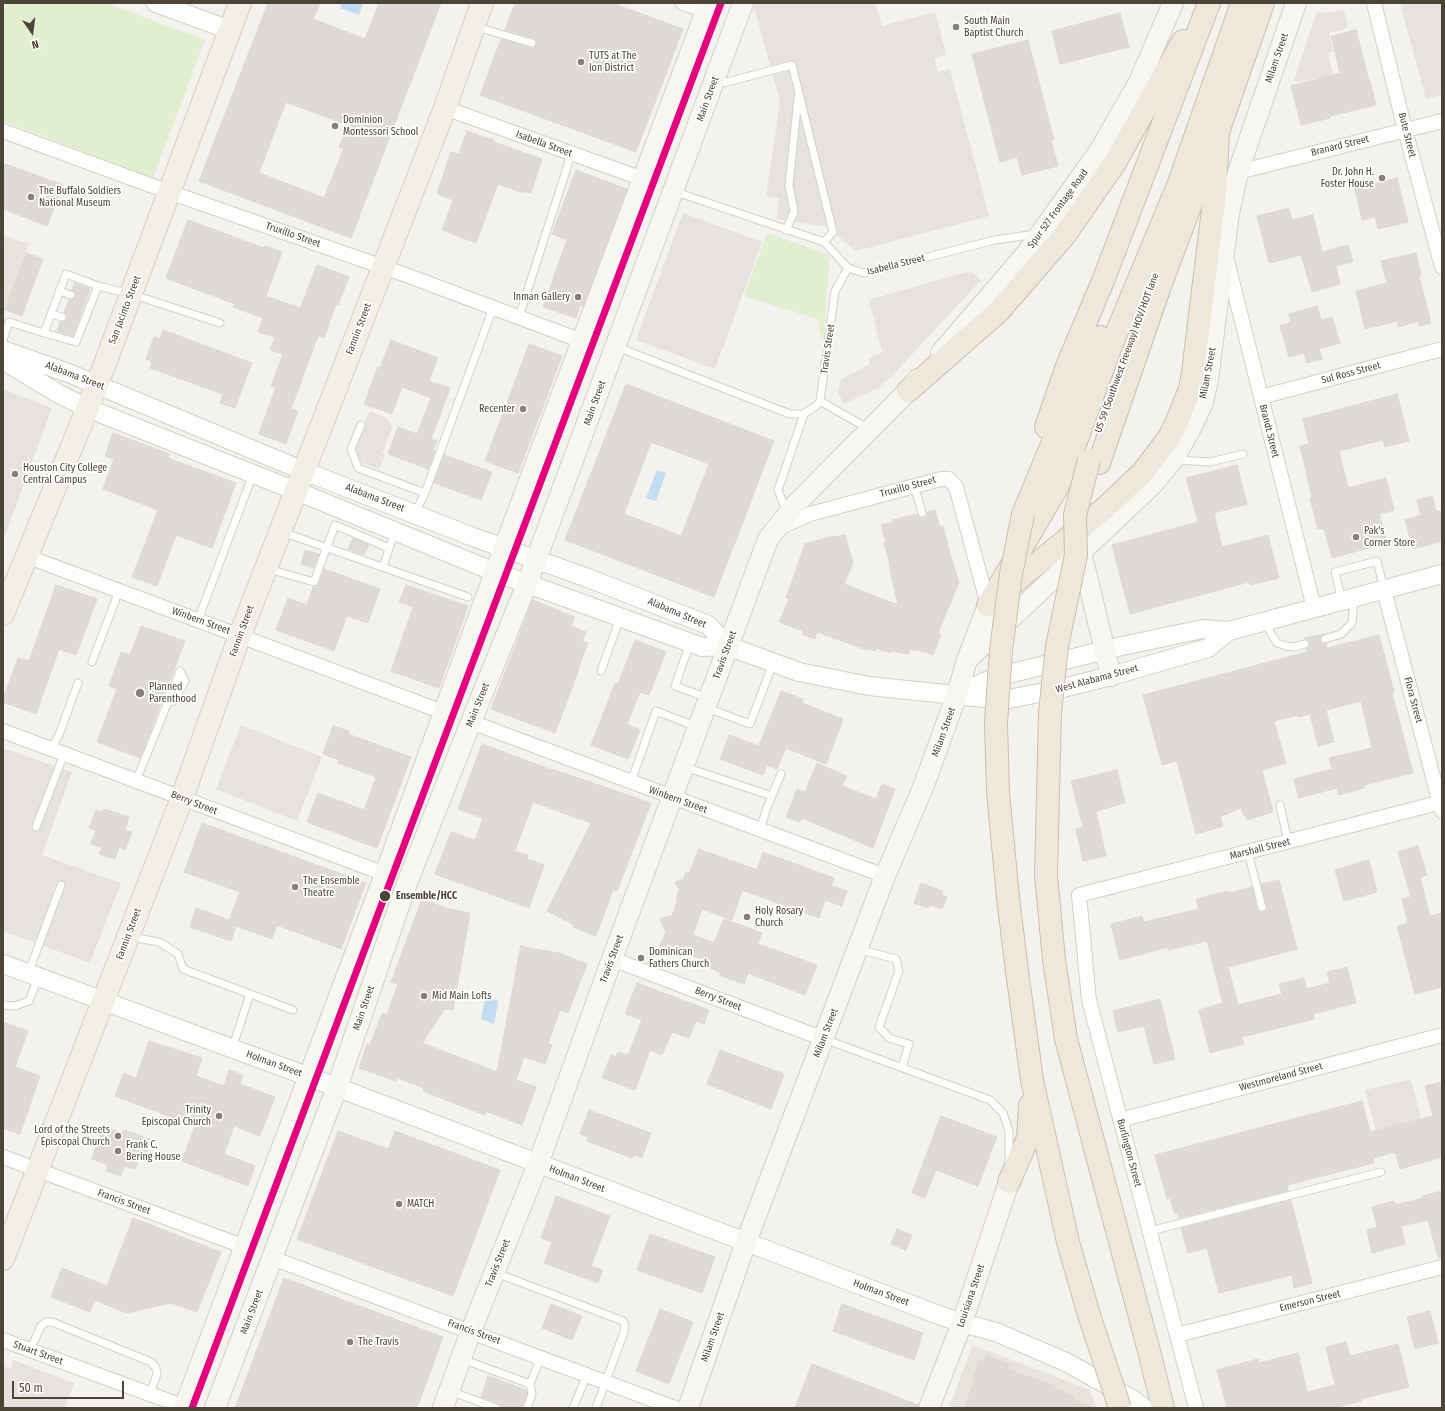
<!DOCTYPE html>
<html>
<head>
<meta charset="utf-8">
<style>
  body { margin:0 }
  #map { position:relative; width:1445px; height:1411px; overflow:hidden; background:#f4f2ee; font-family:"Fira Sans Condensed",sans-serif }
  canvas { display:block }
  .frame { position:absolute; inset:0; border:4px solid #4b4439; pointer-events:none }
  .north { position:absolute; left:12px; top:12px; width:40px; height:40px; -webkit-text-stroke:3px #fff; paint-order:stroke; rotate:166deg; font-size:11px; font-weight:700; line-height:16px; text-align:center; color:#4b4439 }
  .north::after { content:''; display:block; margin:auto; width:14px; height:18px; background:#4b4439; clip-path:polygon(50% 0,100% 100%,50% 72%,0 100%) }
  .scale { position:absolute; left:12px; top:1381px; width:112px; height:18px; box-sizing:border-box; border:2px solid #4b4439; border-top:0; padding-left:5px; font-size:12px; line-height:14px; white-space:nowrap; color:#4b4439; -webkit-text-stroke:3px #fff; paint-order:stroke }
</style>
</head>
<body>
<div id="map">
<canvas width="1445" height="1411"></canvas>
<div class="frame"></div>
<div class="north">N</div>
<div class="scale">50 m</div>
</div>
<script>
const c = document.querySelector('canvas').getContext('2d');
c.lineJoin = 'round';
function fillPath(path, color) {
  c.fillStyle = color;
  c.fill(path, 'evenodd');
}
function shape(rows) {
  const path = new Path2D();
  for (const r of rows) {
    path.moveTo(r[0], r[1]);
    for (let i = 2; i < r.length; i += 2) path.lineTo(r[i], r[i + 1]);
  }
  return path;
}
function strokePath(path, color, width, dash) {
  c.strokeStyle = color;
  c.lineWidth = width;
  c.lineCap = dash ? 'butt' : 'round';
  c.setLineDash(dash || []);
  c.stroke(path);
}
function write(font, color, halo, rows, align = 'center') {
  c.font = font + ' "Fira Sans Condensed",sans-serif';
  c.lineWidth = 3.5;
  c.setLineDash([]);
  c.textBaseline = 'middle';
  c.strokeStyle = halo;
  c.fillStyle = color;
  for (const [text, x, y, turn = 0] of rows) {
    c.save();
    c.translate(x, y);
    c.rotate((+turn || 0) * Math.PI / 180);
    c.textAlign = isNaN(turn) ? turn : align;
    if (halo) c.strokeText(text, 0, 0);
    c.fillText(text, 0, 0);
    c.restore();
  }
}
fillPath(shape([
  [973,1345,1090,1390,1097,1408,949,1408]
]), '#e7e4dc');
fillPath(shape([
  [3,235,29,244,3,317]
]), '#eae5da');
fillPath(shape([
  [7,3,106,3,205,40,153,178,3,121,3,15],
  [767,233,830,255,823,342,817,319,744,296]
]), '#e1eecf');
fillPath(shape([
  [753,3,875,3,882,26,935,12,946,55,934,58,938,72,950,69,989,216,856,251,827,227,776,219,779,198,766,196,780,102],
  [1400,3,1442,3,1442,95,1426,99],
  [1344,10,1348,28,1329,33,1333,51,1328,53,1336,87,1325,90,1322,77,1299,82,1294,80,1317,12,1322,13],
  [683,213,762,242,715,369,636,340],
  [3,242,24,250,3,303],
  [970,271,981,280,892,376,878,388,844,404,838,393,841,379,869,365,869,359,882,352,869,300],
  [3,389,52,408,3,541],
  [370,411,387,418,392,428,382,454,385,455,379,469,358,462,352,449],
  [241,725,322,757,297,821,216,789],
  [3,748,72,772,42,855,121,883,90,963,3,931],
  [1411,1079,1421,1119,1376,1130,1365,1090],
  [13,1360,74,1383,65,1408,3,1408,3,1366,11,1369]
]), '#e6e3df');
fillPath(shape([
  [342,3,363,3,359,15,340,8],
  [657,470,666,473,656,501,646,498],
  [486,998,497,1000,498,1002,494,1024,481,1019,485,999]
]), '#c0ddf1');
const building = shape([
  [268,3,320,3,313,19,365,39,379,3,441,3,351,238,199,181,268,3],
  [286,102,348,125,339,147,344,148,324,198,259,173,286,102],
  [515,3,612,3,683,29,636,152,480,95,501,39,531,48,534,48,537,45,537,41,534,38,505,30,515,3],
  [1120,13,1129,47,1060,64,1052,31,1120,13],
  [1356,30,1369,81,1370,81,1376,105,1330,116,1330,118,1301,125,1291,86,1340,73,1331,36,1356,30],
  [1028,40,1054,140,1051,140,1058,166,1022,175,1017,157,1000,162,972,54,1028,40],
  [467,131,494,140,494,142,542,159,531,193,523,191,523,193,498,184,476,243,442,230,453,200,437,194,451,152,459,154,467,131],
  [3,163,63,185,47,226,3,209,3,163],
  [576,170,627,189,583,306,580,305,576,318,543,307,567,240,552,234,576,170],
  [1397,178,1408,222,1378,229,1375,217,1362,220,1355,189,1397,178],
  [1289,208,1292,220,1313,215,1322,252,1348,245,1353,262,1336,266,1340,284,1312,292,1301,255,1269,263,1257,216,1289,208],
  [188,220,264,248,265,246,282,252,266,296,300,308,317,265,349,277,338,305,336,304,324,338,318,336,308,363,291,409,298,411,286,444,259,434,276,387,271,386,283,354,270,350,275,337,258,332,263,318,233,307,235,304,166,278,188,220],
  [26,253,43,259,22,316,5,310,26,253],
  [1416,253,1421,275,1419,276,1431,323,1419,326,1418,321,1398,327,1397,321,1365,329,1356,291,1387,283,1381,261,1416,253],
  [75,283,90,289,73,336,57,331,60,322,64,322,67,319,67,315,64,313,69,300,72,300,76,297,76,294,72,290,75,283],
  [1317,306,1321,320,1332,317,1340,343,1319,349,1322,359,1307,363,1304,353,1289,357,1280,326,1291,322,1289,314,1317,306],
  [163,330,252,363,235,408,220,403,223,394,150,368,152,361,146,359,154,337,160,339,163,330],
  [391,340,438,358,429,381,450,388,431,439,437,441,433,450,435,451,428,469,388,454,398,427,417,434,431,398,402,387,392,414,364,404,378,367,380,368,391,340],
  [529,344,562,356,518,473,485,461,529,344],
  [626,384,774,441,714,597,565,540,626,384],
  [651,442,709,464,681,536,624,514,651,442],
  [1397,394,1409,441,1385,447,1383,440,1339,451,1348,488,1386,478,1394,510,1379,514,1387,543,1332,558,1324,528,1318,529,1310,498,1312,497,1300,446,1309,444,1303,419,1397,394],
  [113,433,170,454,168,458,236,483,212,548,176,535,157,586,132,577,158,510,103,489,114,459,105,456,113,433],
  [444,455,492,472,481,500,434,483,444,455],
  [1237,465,1247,504,1214,513,1222,547,1268,535,1279,578,1250,585,1249,582,1130,614,1112,545,1198,522,1186,478,1237,465],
  [1432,496,1436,512,1442,511,1442,541,1413,549,1405,520,1421,515,1417,500,1432,496],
  [935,510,940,527,943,526,951,558,959,582,938,633,941,634,933,655,916,649,915,651,910,649,908,654,891,651,890,653,876,648,875,651,867,648,867,650,817,632,815,639,802,634,803,631,779,622,789,599,786,598,805,544,833,536,834,537,845,535,853,563,844,584,898,605,889,566,890,566,884,542,886,542,881,525,893,522,892,520,917,514,919,517,923,518,926,516,927,512,935,510],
  [353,538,369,545,364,555,348,549,353,538],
  [305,550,319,554,314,568,301,564,305,550],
  [324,569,380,589,368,623,347,616,334,651,276,630,288,598,307,605,313,587,319,584,324,569],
  [56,585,97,599,76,655,59,649,36,714,3,702,3,699,18,658,29,661,56,585],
  [406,585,468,606,439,688,391,671,413,607,399,602,406,585],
  [533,600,575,617,571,626,586,632,582,641,588,643,578,669,579,670,555,733,491,709,533,600],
  [141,626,185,641,140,758,97,742,117,689,109,686,121,652,130,655,141,626],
  [1324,634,1321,636,1320,640,1322,643,1326,644,1327,648,1379,635,1394,692,1392,693,1413,773,1364,785,1364,788,1339,795,1337,788,1299,798,1294,779,1332,769,1329,758,1372,748,1361,701,1326,710,1334,742,1318,746,1310,714,1298,717,1298,715,1274,721,1286,763,1262,770,1273,812,1247,820,1246,816,1244,816,1241,808,1220,817,1223,826,1196,834,1177,761,1162,765,1143,695,1307,652,1306,649,1309,647,1310,643,1308,640,1304,638,1324,634],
  [635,640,666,652,649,695,640,692,627,724,640,730,628,759,591,745,615,683,618,684,635,640],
  [781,691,803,699,802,703,843,719,826,764,786,748,777,769,767,765,763,775,720,759,729,735,759,746,781,691],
  [333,726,349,731,348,734,411,757,377,848,307,822,318,793,364,810,376,777,338,763,339,760,323,754,333,726],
  [482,744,552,770,552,769,651,803,617,891,613,890,596,936,573,927,574,925,547,911,591,823,533,802,515,851,528,855,527,859,544,865,529,908,435,874,451,832,475,840,483,818,458,809,482,744],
  [817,763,847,776,842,786,876,799,882,784,895,789,873,848,802,818,800,822,786,817,797,789,805,792,817,763],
  [1117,770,1125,803,1096,811,1106,856,1083,861,1076,829,1083,827,1071,781,1117,770],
  [104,809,129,817,125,830,132,832,125,850,119,847,115,859,99,854,102,848,91,844,96,831,89,828,96,810,103,812,104,809],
  [202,823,366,883,341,949,277,925,272,939,236,926,231,941,190,927,196,908,229,920,240,892,184,872,202,823],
  [1418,846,1427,875,1420,877,1430,916,1442,913,1442,987,1415,994,1397,926,1408,923,1402,899,1411,897,1398,852,1418,846],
  [699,849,757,870,763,852,834,878,831,886,847,891,842,906,825,900,819,918,742,890,732,920,702,909,693,935,714,943,724,919,762,933,758,944,817,965,805,995,748,973,744,984,721,976,719,972,706,966,708,961,675,949,674,954,659,948,666,932,660,919,672,915,678,900,676,899,679,890,675,882,683,879,686,872,689,873,699,849],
  [1369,860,1377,892,1344,901,1335,870,1369,860],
  [1279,880,1297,949,1228,967,1238,1005,1282,994,1279,984,1304,978,1306,989,1330,983,1327,972,1347,967,1356,1003,1313,1014,1314,1019,1242,1037,1244,1044,1210,1053,1199,1010,1223,1003,1207,941,1168,950,1168,947,1120,960,1111,924,1142,916,1144,922,1199,909,1196,899,1228,891,1229,893,1252,887,1257,909,1260,912,1264,912,1267,909,1267,906,1261,884,1279,880],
  [921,883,943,891,942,895,947,897,942,909,929,905,928,908,914,903,921,883],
  [422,899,449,909,470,913,453,1010,445,1009,422,1043,497,1072,521,945,528,948,559,953,587,964,568,1013,560,1010,548,1043,552,1045,545,1064,524,1057,516,1080,536,1087,522,1125,486,1111,485,1115,423,1091,424,1088,397,1078,396,1081,359,1068,367,1044,370,1045,382,1013,387,1015,398,984,391,982,422,899],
  [637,983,709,1010,704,1024,696,1021,689,1038,672,1032,662,1055,650,1050,635,1090,602,1078,611,1055,616,1057,618,1052,628,1055,642,1020,625,1014,637,983],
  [1160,999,1175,1059,1154,1064,1144,1026,1118,1032,1113,1011,1160,999],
  [3,1022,28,1031,15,1067,40,1076,20,1134,3,1128,3,1022],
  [149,1041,202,1058,196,1076,224,1086,229,1070,243,1075,240,1084,275,1097,260,1136,234,1126,224,1154,255,1166,248,1186,182,1161,195,1126,115,1096,124,1073,136,1078,149,1041],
  [720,1050,784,1074,771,1109,707,1084,720,1050],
  [1442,1082,1442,1157,1400,1169,1395,1152,1373,1158,1374,1163,1287,1185,1288,1191,1179,1218,1178,1214,1175,1214,1170,1198,1167,1199,1155,1155,1362,1101,1370,1132,1433,1116,1425,1086,1442,1082],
  [589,1110,651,1133,642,1158,634,1155,632,1158,587,1141,588,1137,580,1134,589,1110],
  [941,1116,997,1137,978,1186,936,1170,925,1198,912,1193,941,1116],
  [103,1126,122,1133,124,1130,152,1140,147,1152,142,1150,135,1169,124,1166,121,1176,106,1171,108,1165,92,1159,103,1126],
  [338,1131,388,1149,395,1131,500,1170,453,1296,297,1239,338,1131],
  [1442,1191,1442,1257,1438,1257,1428,1220,1401,1226,1405,1244,1372,1253,1367,1230,1377,1227,1372,1207,1394,1201,1395,1205,1423,1198,1422,1196,1442,1191],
  [556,1196,610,1216,591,1266,603,1270,598,1283,544,1263,552,1242,541,1238,556,1196],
  [1291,1200,1312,1283,1294,1288,1292,1275,1219,1293,1207,1248,1188,1253,1181,1228,1291,1200],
  [133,1218,221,1252,197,1312,171,1303,126,1313,95,1300,90,1312,51,1297,62,1268,107,1286,133,1218],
  [897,1229,912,1235,906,1250,891,1244,897,1229],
  [650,1234,715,1257,702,1293,637,1270,650,1234],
  [284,1278,443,1337,417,1408,235,1408,284,1278],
  [551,1304,582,1316,572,1340,542,1328,551,1304],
  [842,1304,923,1333,914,1360,833,1331,842,1304],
  [660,1309,693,1322,669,1384,636,1371,660,1309],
  [1430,1311,1438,1343,1415,1349,1407,1317,1430,1311],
  [1346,1342,1350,1356,1398,1344,1409,1387,1361,1399,1361,1401,1334,1408,1227,1408,1217,1370,1258,1359,1259,1363,1298,1353,1307,1392,1335,1385,1326,1347,1346,1342],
  [986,1356,1009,1364,1007,1369,1055,1386,1054,1388,1074,1396,1073,1399,1095,1408,964,1408,975,1381,972,1380,980,1360,984,1362,986,1356],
  [812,1364,918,1405,918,1408,795,1408,812,1364],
  [488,1376,526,1390,527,1394,522,1408,501,1408,498,1403,481,1397,488,1376]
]);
fillPath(building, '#dedbd6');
strokePath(building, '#dcd9d4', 1);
const service = shape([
  [476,27,532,43],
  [715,82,723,83,792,65,833,232,824,242],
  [673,191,824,242,848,268,864,273,995,240,1036,234],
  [786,230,794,212,789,185,798,98],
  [59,291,71,295],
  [51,314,62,317],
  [519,317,565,174,571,153],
  [44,333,76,342,98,286],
  [3,340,9,322,44,333,66,274,98,286,131,294,220,323],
  [617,347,790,414,804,414,816,406,820,401,835,291,848,268],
  [820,401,869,429],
  [361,425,351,449,358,468,425,493],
  [1175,460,1210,462,1243,454],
  [914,485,922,513],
  [415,513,425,493,493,308],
  [787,513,778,490,804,414],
  [282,532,468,597],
  [383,567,395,531],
  [268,569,314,582,335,525,389,548],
  [1342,601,1335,572,1377,561,1384,589],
  [198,620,253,474],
  [1264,622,1277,643,1286,646,1294,647,1305,644],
  [1325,639,1341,634,1352,623,1354,598],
  [690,643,675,686,708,698],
  [92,662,119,591],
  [601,671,620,618],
  [707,708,750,724,773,663],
  [51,749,59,735,78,683],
  [685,767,772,796],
  [136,781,168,702,174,701,185,681,180,671,174,686],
  [631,782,656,711,697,727],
  [1280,805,1288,842],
  [36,827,64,754],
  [760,830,766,810,781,774],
  [1248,852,1262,907],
  [130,937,159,942,178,954,183,969,293,1010],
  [858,949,896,959,899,971,879,1027,889,1038,909,1044,902,1067],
  [28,974,61,885],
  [3,1005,15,1006,29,1001,38,978],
  [824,1039,990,1100,1003,1113,1009,1131,1009,1163],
  [232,1049,250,994],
  [1150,1231,1381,1172],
  [496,1273,623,1321,625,1325,624,1332,596,1408],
  [30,1350,41,1326,46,1322,52,1322,151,1362,156,1368,157,1374,150,1394],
  [462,1359,530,1384,541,1357],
  [450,1391,496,1408],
  [527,1408,532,1394,530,1384],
  [573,1408,587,1375]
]);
const minor = shape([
  [683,3,706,11],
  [1374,3,1405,130,1442,267],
  [445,108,643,179],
  [3,131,169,192,406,275,582,341],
  [1238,172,1442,121],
  [1227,261,1314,608],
  [1261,397,1442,349],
  [780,528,785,525,810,514,941,479,949,479,956,487,988,605],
  [26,556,443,712],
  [1384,590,1442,811],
  [471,722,885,876],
  [3,731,385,874],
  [612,959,824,1039],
  [1120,1120,1442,1035],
  [3,1157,245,1247],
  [272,1258,675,1408],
  [1177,1335,1442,1267],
  [3,1340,185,1407],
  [1196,1408,1089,1000,1079,895,1442,802]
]);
const tertiary = shape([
  [156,3,230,30],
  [3,350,71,374,304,471,473,537,588,578,708,625,728,646],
  [3,360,57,393,87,408,296,491,495,572,702,647,728,646,799,672,869,686,1003,700,1055,690,1111,676,1208,648,1229,631],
  [957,694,996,677,1122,646,1203,629,1229,631,1442,574],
  [3,964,315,1079,939,1315,962,1323,996,1332,1066,1362,1132,1399,1144,1408]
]);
const secondary = shape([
  [941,353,1026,254,1100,150,1139,82,1173,3],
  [1081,552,1111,676],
  [970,657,1152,485,1173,460,1189,432,1203,403,1208,380,1229,213,1238,172,1296,3],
  [184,1408,385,874,495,572,709,3],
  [215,1408,337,1087,407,883,471,722,527,584,743,3],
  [443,1408,471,1331,538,1164,612,959,768,539,796,504,908,391,918,379],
  [688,1408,746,1242,885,876,924,785,957,694,967,660,988,605],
  [929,1408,962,1323,1009,1182]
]);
const primary = shape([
  [3,614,97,385,240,3],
  [3,1259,182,798,240,635,445,108,482,3]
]);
const motorway = shape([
  [908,391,998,312,1065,235,1115,163,1183,41],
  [1046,427,1067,366,1103,281,1209,3],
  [1099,463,1160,286,1218,132,1263,3],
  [1023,514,1060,425,1100,337],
  [999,595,1106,507,1143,472,1170,436,1177,421,1190,389,1193,372,1215,193,1218,132],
  [988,605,1058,486,1071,455,1111,346,1179,183,1242,3],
  [1050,713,1046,875,1054,960,1066,1039,1149,1351,1163,1408],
  [996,723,998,792,1008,898,1017,971,1032,1080,1068,1242,1089,1315],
  [1009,1182,1028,1138,1030,1105]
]);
strokePath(service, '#d2d0cb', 9);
strokePath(minor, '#d2d0cb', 16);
strokePath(tertiary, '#d2d0cb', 20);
strokePath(secondary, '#d3cfc5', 22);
strokePath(primary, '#d6cebb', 24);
strokePath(motorway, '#ccbfa9', 24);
strokePath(service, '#fdfdfc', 7);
strokePath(minor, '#fdfdfc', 14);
strokePath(tertiary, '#fdfdfc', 18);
strokePath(secondary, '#f7f6f1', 20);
strokePath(primary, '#f2efe6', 22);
strokePath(motorway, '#ede8db', 22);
const motorwayBridge = shape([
  [1050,713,1057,646,1076,555,1075,515,1089,460],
  [996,723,1001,650,1011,574,1023,514],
  [1089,1315,1120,1408]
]);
strokePath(motorwayBridge, '#ccbfa9', 24, []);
strokePath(motorwayBridge, '#ede8db', 22);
strokePath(shape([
  [192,1408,721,3]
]), '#e5007d', 7);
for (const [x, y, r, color] of [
  [956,27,4,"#868178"],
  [581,62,4,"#868178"],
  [335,126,4,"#868178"],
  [1382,178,4,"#868178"],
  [31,197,4,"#868178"],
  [578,297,4,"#868178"],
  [523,409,4,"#868178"],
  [15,474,4,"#868178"],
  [1356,537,4,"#868178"],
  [140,693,5,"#868178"],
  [295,887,4,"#868178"],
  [385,896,6,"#4b4439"],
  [747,917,4,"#868178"],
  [641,958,4,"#868178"],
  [424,996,4,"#868178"],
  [219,1116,4,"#868178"],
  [118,1136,4,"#868178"],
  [118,1151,4,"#868178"],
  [399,1204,4,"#868178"],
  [350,1342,4,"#868178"]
]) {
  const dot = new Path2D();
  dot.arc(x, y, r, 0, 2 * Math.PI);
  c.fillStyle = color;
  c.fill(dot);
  strokePath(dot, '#fff', 1.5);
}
write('10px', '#4b4439', '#fff', [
  ["South Main",964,21],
  ["Baptist Church",964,33],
  ["TUTS at The",589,56],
  ["Ion District",589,68],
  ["Dominion",343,120],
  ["Montessori School",343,132],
  ["Dr. John H.",1374,172,"right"],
  ["Foster House",1374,184,"right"],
  ["The Buffalo Soldiers",39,191],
  ["National Museum",39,203],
  ["Inman Gallery",570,297,"right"],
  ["Recenter",515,409,"right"],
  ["Houston City College",23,468],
  ["Central Campus",23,480],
  ["Pak's",1364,531],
  ["Corner Store",1364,543],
  ["Planned",149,687],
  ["Parenthood",149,699],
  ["The Ensemble",303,881],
  ["Theatre",303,893],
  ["Holy Rosary",755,911],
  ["Church",755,923],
  ["Dominican",649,952],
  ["Fathers Church",649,964],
  ["Mid Main Lofts",432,996],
  ["Trinity",211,1110,"right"],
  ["Episcopal Church",211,1122,"right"],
  ["Lord of the Streets",110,1130,"right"],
  ["Episcopal Church",110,1142,"right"],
  ["Frank C.",126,1145],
  ["Bering House",126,1157],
  ["MATCH",407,1204],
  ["The Travis",358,1342]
], 'left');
write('10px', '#4b4439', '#fff', [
  ["Milam Street",1277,58,-71],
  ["Main Street",708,99,-70],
  ["Bute Street",1407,135,76],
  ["Isabella Street",544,144,20],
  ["Branard Street",1340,146,-14],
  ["Spur 527 Frontage Road",1058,209,-54],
  ["Truxillo Street",293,235,19],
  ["Isabella Street",896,265,-14],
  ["San Jacinto Street",125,310,-69],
  ["Fannin Street",359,329,-69],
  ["Travis Street",828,349,-82],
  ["US 59 (Southwest Freeway) HOV/HOT lane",1127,353,-70],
  ["Milam Street",1208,373,-79],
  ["Sul Ross Street",1351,373,-15],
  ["Alabama Street",75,376,21],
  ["Main Street",595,403,-70],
  ["Brandt Street",1269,431,76],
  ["Truxillo Street",908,487,-15],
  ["Alabama Street",375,498,21],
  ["Alabama Street",677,613,23],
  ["Winbern Street",201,621,20],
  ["Fannin Street",242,631,-70],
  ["Travis Street",725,655,-70],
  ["West Alabama Street",1097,679,-15],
  ["Flora Street",1413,700,75],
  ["Main Street",478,705,-68],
  ["Milam Street",944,732,-70],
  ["Winbern Street",678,800,20],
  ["Berry Street",194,803,21],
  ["Marshall Street",1260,849,-14],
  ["Fannin Street",129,934,-69],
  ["Travis Street",612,959,-70],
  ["Berry Street",718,999,21],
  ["Main Street",364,1008,-71],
  ["Milam Street",826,1033,-69],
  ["Holman Street",274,1064,20],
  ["Westmoreland Street",1281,1077,-15],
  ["Burlington Street",1129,1153,75],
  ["Holman Street",577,1179,21],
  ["Francis Street",124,1202,20],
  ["Travis Street",498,1263,-68],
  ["Holman Street",881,1293,20],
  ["Louisiana Street",971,1296,-71],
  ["Emerson Street",1310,1301,-14],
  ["Main Street",252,1312,-69],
  ["Francis Street",474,1332,20],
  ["Milam Street",713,1337,-71],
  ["Stuart Street",38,1353,20]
]);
write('bold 10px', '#4b4439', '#fff', [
  ["Ensemble/HCC",396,896]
], 'left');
</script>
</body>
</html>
